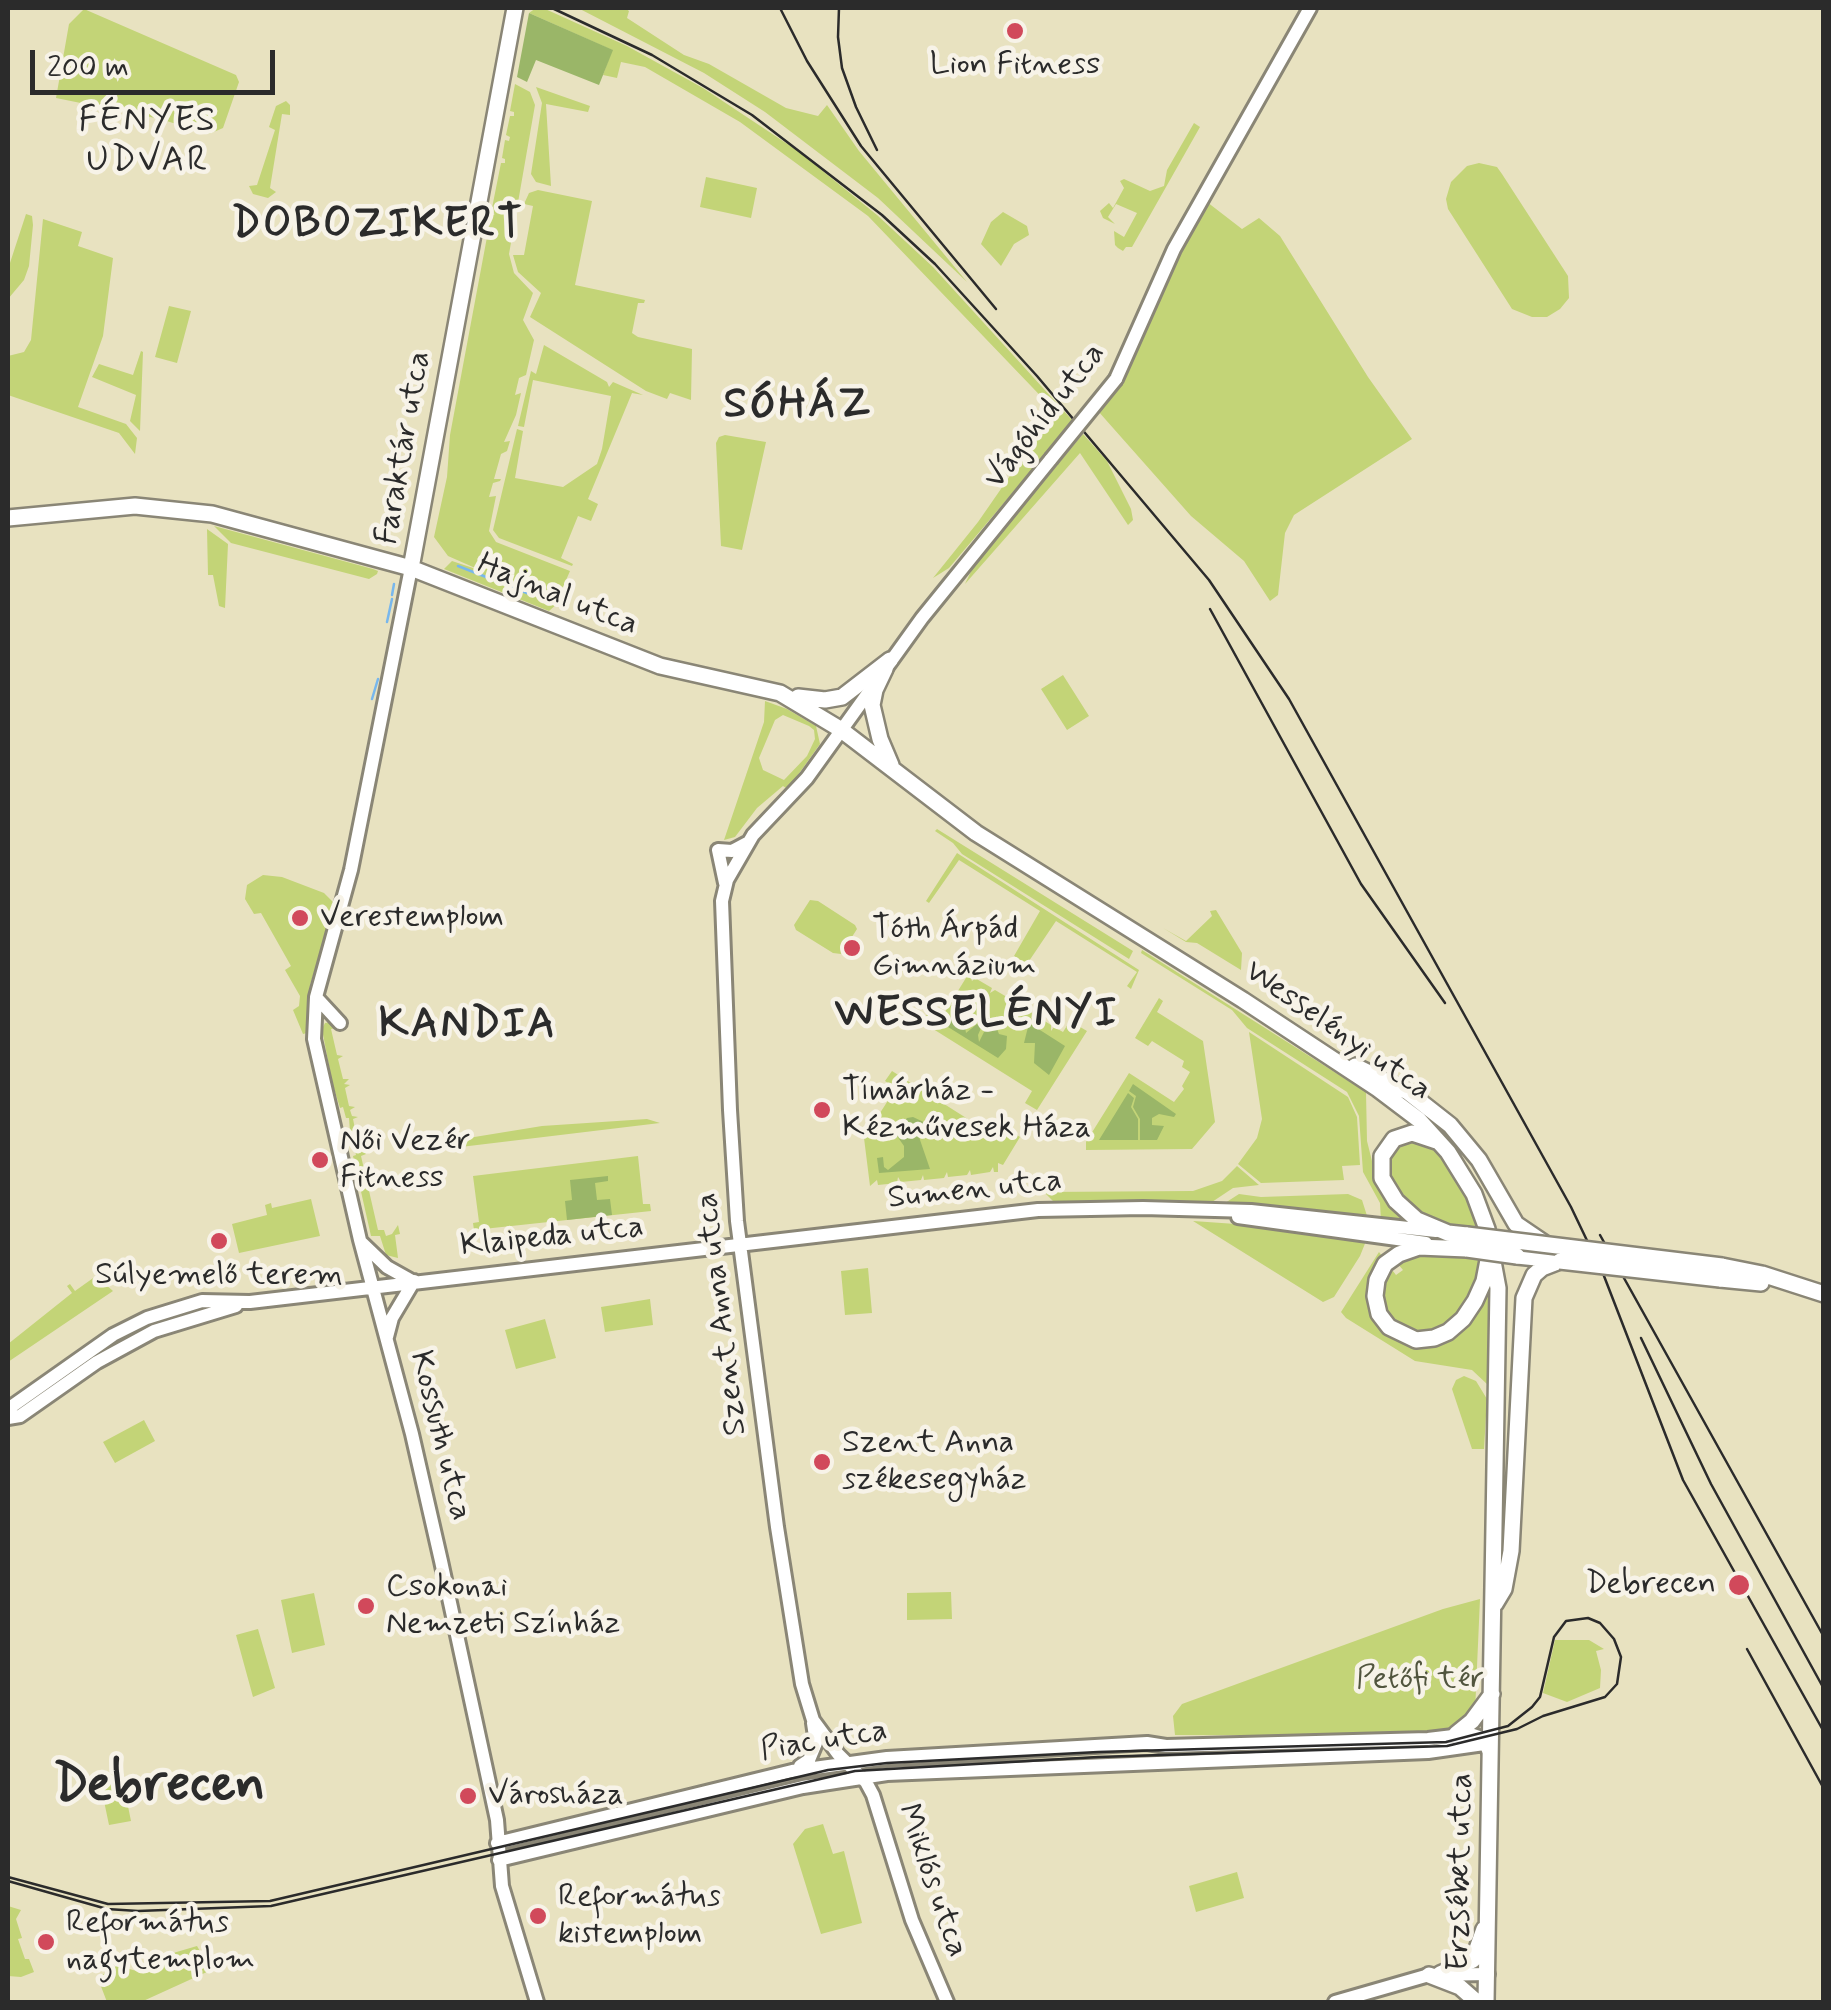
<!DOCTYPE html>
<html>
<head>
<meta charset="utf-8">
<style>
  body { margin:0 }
  #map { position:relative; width:1831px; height:2010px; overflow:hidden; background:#e8e2c0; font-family:Mynerve,sans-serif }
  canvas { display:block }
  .frame { position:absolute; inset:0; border:10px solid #2b2b2b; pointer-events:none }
  .scale { position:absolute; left:30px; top:50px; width:245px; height:45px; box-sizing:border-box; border:5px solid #2b2b2b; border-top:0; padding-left:12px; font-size:30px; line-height:35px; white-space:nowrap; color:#2b2b2b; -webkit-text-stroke:8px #f7f3e8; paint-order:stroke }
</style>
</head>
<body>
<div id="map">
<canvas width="1831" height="2010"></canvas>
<div class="frame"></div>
<div class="scale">200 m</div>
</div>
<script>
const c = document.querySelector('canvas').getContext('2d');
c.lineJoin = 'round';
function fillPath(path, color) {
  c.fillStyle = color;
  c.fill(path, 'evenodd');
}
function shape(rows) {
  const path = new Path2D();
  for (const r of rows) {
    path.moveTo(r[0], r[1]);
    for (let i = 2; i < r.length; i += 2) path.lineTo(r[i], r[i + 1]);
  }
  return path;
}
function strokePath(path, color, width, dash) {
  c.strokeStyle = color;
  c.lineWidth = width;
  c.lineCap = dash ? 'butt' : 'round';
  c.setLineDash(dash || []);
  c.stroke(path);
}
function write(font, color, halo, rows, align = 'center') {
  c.font = font + ' Mynerve,sans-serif';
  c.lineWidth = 9;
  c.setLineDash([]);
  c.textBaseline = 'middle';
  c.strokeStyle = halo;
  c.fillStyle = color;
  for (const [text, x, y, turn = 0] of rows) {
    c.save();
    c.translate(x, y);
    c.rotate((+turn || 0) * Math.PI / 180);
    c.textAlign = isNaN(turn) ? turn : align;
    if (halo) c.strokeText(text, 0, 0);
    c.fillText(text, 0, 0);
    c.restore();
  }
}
fillPath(shape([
  [536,8,543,8,627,46,703,88,798,151,877,215,933,267,1073,421,949,568,933,578,978,522,1055,411,868,216,740,122,645,67,621,62,617,78,603,75,612,50,529,13],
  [578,8,625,8,629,11,627,18,684,55,709,64,786,108,818,116,827,105,859,151,967,282,878,198,765,112,704,73],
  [84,9,236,75,239,82,223,128,209,134,160,119,56,98,69,24],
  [515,84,530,92,535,105,509,254,514,273,533,293,523,320,534,340,526,375,519,378,515,395,521,393,516,415,504,442,510,441,507,451,501,454,494,479,501,479,500,481,493,483,489,497,496,496,489,531,496,542,570,571,557,601,496,576,558,603,549,611,444,569,452,561,482,571,448,556,434,537,447,477,450,435,487,237,491,237,488,233,491,216,495,214,491,213,501,163,505,163,505,159,502,158,505,140,509,141,510,137,506,135,510,116,514,116,514,112,510,111],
  [536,87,590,106,588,112,546,104,551,186,536,182,531,174,542,103],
  [286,101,290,105,290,115,282,114,270,188,276,192,268,198,253,194,249,186,257,185,275,130,269,127,276,106],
  [1194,123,1200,127,1132,247,1126,247,1123,251,1118,248,1115,245,1114,231,1124,237,1137,213,1116,204,1108,217,1115,224,1103,218,1100,211,1109,203,1113,208,1124,188,1120,181,1124,179,1150,191,1164,186,1167,170],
  [1479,163,1497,167,1502,174,1568,276,1569,298,1560,309,1547,317,1532,317,1512,309,1448,209,1446,199,1451,182,1467,166],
  [706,177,757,188,751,218,700,207],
  [538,190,592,201,575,285,645,300,644,303,638,303,632,333,638,337,692,349,691,400,670,393,667,399,646,391,530,317,541,293,518,272,513,255,524,255,533,206,524,204,529,193],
  [1207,202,1242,229,1259,218,1280,236,1368,377,1412,439,1294,515,1285,533,1278,595,1270,601,1244,561,1191,516,1098,411,1182,244],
  [1003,212,1027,226,1029,235,1014,244,1001,266,981,244,991,222],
  [26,214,32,216,33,225,29,266,24,280,8,299,8,269],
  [43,219,82,232,78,246,113,258,103,336,78,407,126,424,137,438,135,454,119,433,8,395,8,356,24,352,31,340],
  [169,306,191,311,177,363,155,357],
  [544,345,607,382,609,387,613,382,643,395,632,393,588,499,598,504,591,521,578,516,561,558,573,564,572,566,499,538,493,530,517,429,523,431,515,478,563,487,597,464,602,449,611,396,533,380,524,427,518,426,531,371,536,374],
  [141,351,143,352,140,431,130,421,136,395,92,377,99,364,133,375],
  [1083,434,1107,461,1131,509,1133,520,1128,525,1080,453,965,584,974,565],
  [725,435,766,442,742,550,721,546,716,443,719,437],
  [214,526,373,569,378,571,377,574,369,579,231,543],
  [207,529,228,544,225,608,219,606,213,575,208,575],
  [1063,675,1089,716,1067,730,1041,689],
  [765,701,787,709,816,726,820,744,793,782,786,788,783,786,757,808,735,837,724,840,764,722],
  [783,715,809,726,814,730,815,739,807,756,784,780,763,770,759,758,775,720],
  [937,829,1133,951,1129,959,962,854,953,843,935,831],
  [957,853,1139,970,1131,989,1127,986,1137,972,1056,921,1027,964,1014,956,1040,911,959,860,929,903,926,901],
  [263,875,282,877,324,893,333,902,333,912,310,985,307,1033,303,1034,293,1010,299,1006,300,996,285,970,291,966,261,913,254,914,245,899,247,885],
  [810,900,818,901,855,925,857,929,841,954,833,953,796,930,794,925],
  [1216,910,1242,953,1241,970,1197,943,1186,942,1163,928,1186,941,1212,916,1210,911],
  [1142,950,1366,1092,1367,1141,1373,1165,1379,1183,1410,1223,1381,1221,1380,1203,1363,1172,1359,1116,1347,1092,1247,1028,1232,1010,1141,953],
  [969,973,972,981,975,978,992,988,990,993,995,990,1012,1000,1012,1006,1015,1002,1032,1013,1031,1019,1035,1015,1051,1025,1051,1031,1054,1027,1063,1032,1070,1021,1087,1031,1037,1110,1025,1103,1032,1091,922,1022,928,1013,940,1020],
  [1159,998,1163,1001,1157,1012,1203,1041,1215,1122,1192,1149,1086,1150,1086,1142,1129,1073,1174,1102,1184,1089,1182,1086,1190,1072,1182,1067,1184,1061,1152,1041,1148,1046,1135,1038],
  [332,1022,336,1028,331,1029,337,1055,343,1056,338,1059,343,1079,349,1079,344,1084,350,1085,345,1088,349,1106,355,1107,350,1110,352,1116,358,1117,353,1119,355,1129,361,1130,356,1133,357,1141,364,1143,351,1145,349,1118,346,1118,343,1107,340,1108,332,1082,322,1029,325,1023],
  [1249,1032,1348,1097,1357,1117,1360,1165,1342,1166,1344,1180,1261,1183,1238,1164,1257,1138,1262,1119],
  [892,1071,1001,1140,1008,1129,1020,1137,1003,1165,998,1163,998,1172,994,1172,993,1167,990,1172,971,1175,970,1170,967,1175,948,1177,947,1172,944,1178,924,1180,923,1175,921,1180,901,1182,898,1177,897,1183,878,1185,877,1180,870,1186,864,1138,896,1088,885,1081],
  [647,1119,660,1123,444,1149,456,1140,542,1126],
  [1405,1138,1431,1145,1443,1159,1463,1191,1479,1232,1449,1228,1416,1213,1388,1181,1386,1155],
  [364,1146,366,1154,361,1156,378,1230,384,1230,386,1236,392,1234,398,1225,400,1234,395,1235,398,1258,386,1255,380,1236,371,1236,353,1156,356,1155,355,1150,352,1149],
  [638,1156,643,1204,650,1204,651,1211,474,1230,473,1223,479,1222,473,1176],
  [1237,1166,1259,1185,1233,1188,1212,1202,1053,1201,1044,1192,1193,1191,1222,1181],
  [1239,1194,1261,1197,1348,1194,1362,1200,1368,1219,1225,1203],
  [311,1199,320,1236,239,1253,232,1224,267,1215,265,1205,271,1203,272,1208],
  [1193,1221,1250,1225,1366,1241,1360,1256,1334,1297,1323,1302],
  [1379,1252,1385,1260,1374,1310,1432,1343,1489,1285,1488,1385,1472,1370,1415,1361,1346,1318,1341,1312],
  [1433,1253,1483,1259,1481,1277,1460,1316,1429,1336,1395,1328,1379,1298,1389,1266,1396,1275,1403,1270,1397,1263,1404,1259],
  [868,1268,872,1313,845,1315,841,1271],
  [96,1276,113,1291,8,1362,8,1344,72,1293,67,1286,70,1284,75,1291],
  [650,1299,653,1325,605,1332,601,1307],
  [545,1319,556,1358,516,1369,505,1330],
  [1464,1376,1476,1381,1487,1399,1484,1449,1472,1449,1452,1389,1456,1380],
  [144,1420,155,1441,115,1463,103,1442],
  [951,1592,952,1619,907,1620,907,1593],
  [314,1593,325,1645,292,1653,281,1600],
  [1480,1599,1475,1712,1455,1730,1429,1736,1175,1735,1173,1716,1182,1704,1443,1609],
  [258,1629,275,1688,253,1697,236,1635],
  [1555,1640,1589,1640,1604,1649,1596,1651,1601,1670,1600,1688,1567,1702,1543,1693],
  [121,1772,131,1821,109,1825,99,1777],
  [823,1824,833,1854,844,1851,862,1923,821,1934,793,1844,805,1829],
  [1237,1872,1244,1898,1196,1912,1189,1886],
  [8,1906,21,1910,16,1919,22,1938,18,1939,25,1959,29,1959,34,1972,21,1977,8,1976],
  [197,1946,207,1963,220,1966,141,2002,107,2002,97,1976,110,1972,124,1958,126,1968,140,1972,163,1956]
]), '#c3d477');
fillPath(shape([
  [529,13,613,50,599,85,536,60,527,82,517,77],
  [959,1007,970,1010,964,1021,966,1033,977,1024,981,1028,978,1035,979,1042,989,1022,984,1014,994,1022,999,1034,1007,1036,1006,1049,998,1058,948,1027],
  [1029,1023,1065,1046,1049,1075,1034,1063,1035,1043,1024,1043],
  [1133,1084,1176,1114,1174,1117,1159,1114,1152,1118,1152,1125,1164,1126,1157,1140,1140,1140,1140,1119,1133,1107,1136,1096,1129,1091],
  [1128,1093,1134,1098,1131,1107,1138,1119,1138,1140,1099,1140],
  [913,1117,932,1126,923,1129,919,1137,930,1169,879,1173,877,1158,883,1157,884,1167,888,1170,904,1157,904,1146,897,1136,898,1129,907,1118],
  [608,1176,608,1181,595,1183,597,1200,610,1199,612,1215,567,1220,565,1201,572,1200,570,1180]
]), '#9ab668');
strokePath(shape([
  [458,566,532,595],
  [392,595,394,584],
  [387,622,392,599],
  [372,699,378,679]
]), '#78b7ec', 2.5);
const secondary = shape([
  [1116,379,1174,249,1310,8],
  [411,568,351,870,316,997,314,1039,360,1240,412,1434,441,1561,497,1820,502,1886,537,2002],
  [725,883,718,850,732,851,747,843],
  [316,997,340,1023],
  [1238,1217,1426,1243],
  [361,1242,387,1267,412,1281],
  [387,1337,392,1318,414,1281],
  [8,1409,113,1335,147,1318,202,1301,250,1302,1038,1210,1143,1208,1251,1211,1436,1231],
  [8,1418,20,1416,97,1362,154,1331,236,1306],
  [800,1766,809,1760,816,1743,813,1723],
  [497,1843,792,1771,887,1758,1147,1743,1166,1746,1428,1739,1470,1734,1482,1738,1489,1752],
  [499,1860,803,1787,887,1774,1428,1752,1491,1743],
  [947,2002,912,1920,873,1795,866,1782,838,1754,813,1720,802,1684,777,1527,737,1221,730,1110,722,901,727,880,753,835,807,778,922,618,1051,459],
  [1335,2002,1429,1975,1488,1974]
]);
const primary = shape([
  [8,518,135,506,212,514,411,568,660,666,780,693,840,729,976,833,1243,1000,1378,1089,1419,1120,1448,1152,1474,1194,1487,1229,1498,1288,1486,2002],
  [411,568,515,8],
  [885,669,875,690,872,705,880,739,891,765],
  [798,697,825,700,842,697,890,660],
  [1355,1066,1408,1092,1450,1125,1479,1160,1516,1224,1544,1243],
  [1436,1141,1412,1133,1394,1139,1382,1156,1382,1178,1396,1201,1417,1220,1448,1233,1467,1235],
  [1467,1249,1419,1247,1399,1254,1385,1264,1377,1280,1375,1296,1379,1314,1389,1327,1416,1340,1434,1338,1448,1332,1463,1319,1475,1301,1484,1281,1489,1255],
  [1517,1256,1556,1260],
  [1722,1266,1762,1274,1824,1294],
  [1720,1279,1761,1283],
  [1495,1604,1504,1589,1511,1551,1524,1298,1534,1275,1542,1268,1560,1261],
  [1456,1734,1472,1721,1492,1694],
  [1440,1974,1473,1960,1484,1929],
  [1429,1975,1460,1987,1477,2002]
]);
strokePath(secondary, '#8a8676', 18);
strokePath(primary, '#8a8676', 20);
strokePath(secondary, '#fff', 12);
strokePath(primary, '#fff', 15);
strokePath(shape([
  [8,1877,108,1904,270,1901,828,1770,887,1763,1098,1752,1446,1742,1508,1726,1532,1707,1540,1697,1554,1637,1566,1621,1588,1618,1600,1623,1614,1639,1621,1657,1617,1684,1605,1697,1543,1716,1517,1729,1447,1746,1098,1757,855,1771,271,1906,138,1911,107,1909,8,1881]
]), '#2b2b2b', 2.5);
strokePath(shape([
  [552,8,652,55,752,115,882,215,935,264,1037,376,1209,580,1289,699,1571,1207,1604,1276,1683,1480,1824,1732],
  [780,8,807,61,861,146,996,309],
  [839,8,838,37,842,68,856,107,877,150],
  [1210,609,1361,884,1445,1003],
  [1600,1235,1824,1637],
  [1641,1338,1711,1484,1824,1689],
  [1747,1649,1824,1789]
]), '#2b2b2b', 2.5);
const secondaryBridge = shape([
  [1051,459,1116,379]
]);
const primaryBridge = shape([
  [1467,1235,1722,1266],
  [1467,1249,1517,1256],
  [1560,1261,1720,1279]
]);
strokePath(secondaryBridge, '#8a8676', 18, []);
strokePath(primaryBridge, '#8a8676', 20, []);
strokePath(secondaryBridge, '#fff', 12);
strokePath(primaryBridge, '#fff', 15);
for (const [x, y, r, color] of [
  [1015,31,10,"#d1495b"],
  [300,918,10,"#d1495b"],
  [852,948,10,"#d1495b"],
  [822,1110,10,"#d1495b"],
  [320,1160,10,"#d1495b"],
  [219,1241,10,"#d1495b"],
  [822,1462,10,"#d1495b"],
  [1739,1585,12,"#d1495b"],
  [366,1606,10,"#d1495b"],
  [468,1796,10,"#d1495b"],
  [538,1916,10,"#d1495b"],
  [46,1942,10,"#d1495b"]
]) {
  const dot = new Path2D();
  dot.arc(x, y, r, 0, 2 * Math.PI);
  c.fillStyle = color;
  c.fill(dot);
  strokePath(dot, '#f7f3e8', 4);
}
write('32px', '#2b2b2b', '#f7f3e8', [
  ["Lion Fitness",1015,66,"center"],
  ["Verestemplom",320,918],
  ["Tóth Árpád",872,930],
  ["Gimnázium",872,967],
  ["Tímárház -",842,1092],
  ["Kézművesek Háza",842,1129],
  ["Női Vezér",340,1142],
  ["Fitness",340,1179],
  ["Súlyemelő terem",219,1276,"center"],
  ["Szent Anna",842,1444],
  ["székesegyház",842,1481],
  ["Debrecen",1716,1585,"right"],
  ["Csokonai",386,1588],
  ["Nemzeti Színház",386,1625],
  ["Városháza",488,1796],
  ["Református",558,1898],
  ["kistemplom",558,1935],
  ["Református",66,1924],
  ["nagytemplom",66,1961]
], 'left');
write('32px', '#2b2b2b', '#f7f3e8', [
  ["Vágóhíd utca",1046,417,-52],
  ["Faraktár utca",405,448,-80],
  ["Hajnal utca",557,596,22],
  ["Wesselényi utca",1337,1032,35],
  ["Sumen utca",975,1191,-6],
  ["Klaipeda utca",552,1238,-6],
  ["Szent Anna utca",723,1314,-97],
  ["Kossuth utca",439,1436,76],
  ["Piac utca",824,1742,-9],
  ["Erzsébet utca",1462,1872,-89],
  ["Miklós utca",931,1881,71]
]);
write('32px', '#51553e', '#f7f3e8', [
  ["Petőfi tér",1420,1680]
]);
c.letterSpacing = '2.5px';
write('35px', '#2b2b2b', '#f7f3e8', [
  ["FÉNYES",148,123],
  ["UDVAR",148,163]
]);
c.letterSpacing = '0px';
c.letterSpacing = '2.5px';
write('bold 42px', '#2b2b2b', '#f7f3e8', [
  ["DOBOZIKERT",378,227],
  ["SÓHÁZ",798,407],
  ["WESSELÉNYI",977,1016],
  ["KANDIA",468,1027]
]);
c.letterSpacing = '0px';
write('bold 52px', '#2b2b2b', '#f7f3e8', [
  ["Debrecen",159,1788]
]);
</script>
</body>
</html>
